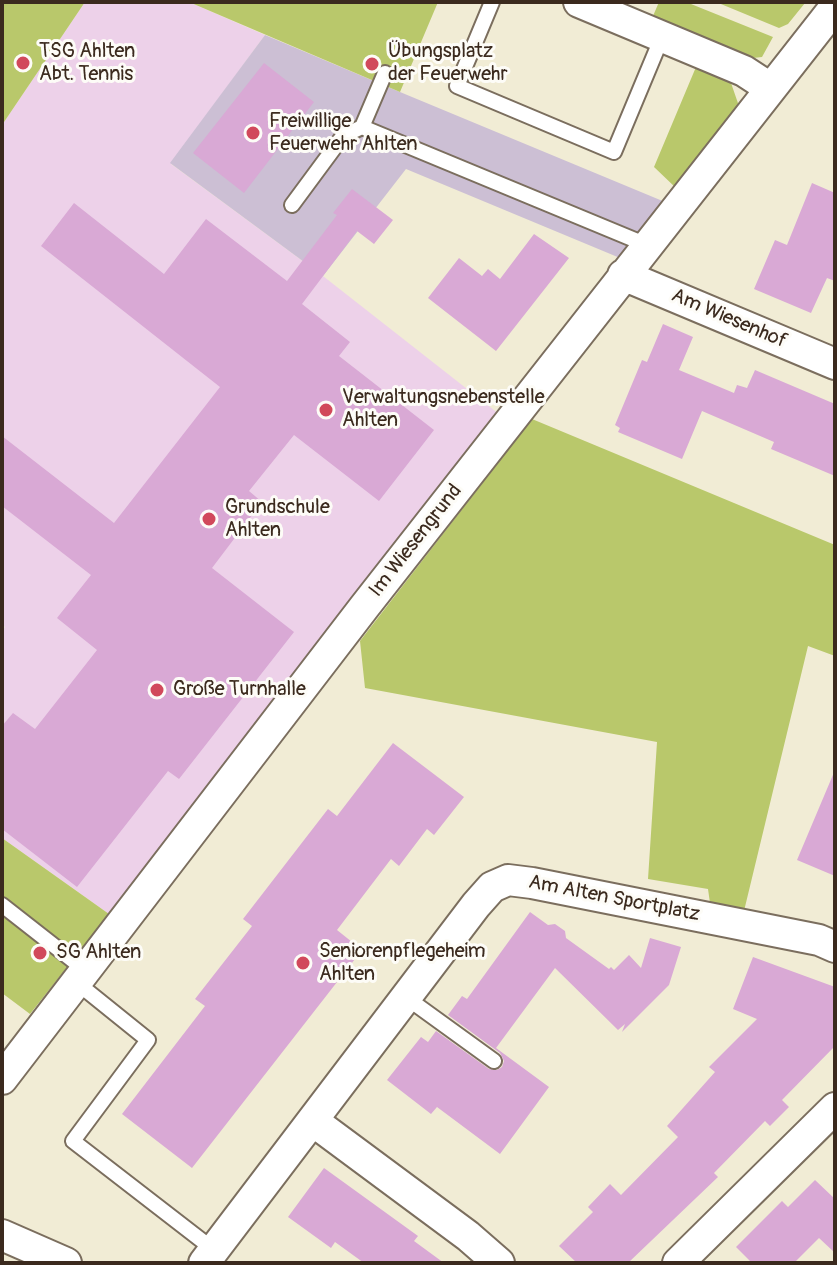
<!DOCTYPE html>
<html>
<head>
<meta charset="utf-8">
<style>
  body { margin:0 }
  #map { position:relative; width:837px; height:1265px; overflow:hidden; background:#f1ecd5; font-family:Pangolin,sans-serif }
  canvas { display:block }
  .frame { position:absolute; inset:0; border:4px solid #3b2a1e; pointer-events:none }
</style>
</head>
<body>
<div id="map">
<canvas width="837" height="1265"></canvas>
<div class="frame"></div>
</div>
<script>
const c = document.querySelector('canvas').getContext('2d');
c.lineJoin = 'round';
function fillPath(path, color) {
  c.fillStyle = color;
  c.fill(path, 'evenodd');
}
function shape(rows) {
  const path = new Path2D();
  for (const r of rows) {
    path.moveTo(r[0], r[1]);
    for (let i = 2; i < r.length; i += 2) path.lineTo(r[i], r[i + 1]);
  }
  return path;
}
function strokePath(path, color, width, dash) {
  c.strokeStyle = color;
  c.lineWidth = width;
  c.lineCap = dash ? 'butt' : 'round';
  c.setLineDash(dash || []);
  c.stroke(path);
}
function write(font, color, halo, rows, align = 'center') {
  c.font = font + ' Pangolin,sans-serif';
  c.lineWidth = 6;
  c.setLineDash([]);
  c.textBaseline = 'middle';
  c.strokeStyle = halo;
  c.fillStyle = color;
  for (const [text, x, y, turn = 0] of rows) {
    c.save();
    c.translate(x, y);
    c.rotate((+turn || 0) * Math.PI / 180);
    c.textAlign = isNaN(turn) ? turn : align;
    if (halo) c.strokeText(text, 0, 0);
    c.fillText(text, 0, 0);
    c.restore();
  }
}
fillPath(shape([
  [85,2,189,2,265,35,171,164,323,276,499,414,109,914,2,838,2,631,5,627,2,624,2,125]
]), '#edd1e9');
fillPath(shape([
  [265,35,400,92,665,202,620,258,406,169,323,276,170,163]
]), '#ccbfd4');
fillPath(shape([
  [2,2,85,2,2,125],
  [189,2,438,2,400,92],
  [659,2,686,2,773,37,762,57,753,58,653,16],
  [716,2,802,2,805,3,788,24,779,28],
  [696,67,731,83,740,109,676,188,654,167],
  [532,419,835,545,835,656,808,646,744,911,710,903,708,889,648,879,657,742,365,688,360,641],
  [2,838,109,914,30,1014,2,993]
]), '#b9c86b');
fillPath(shape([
  [264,63,314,102,244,193,193,153],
  [812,183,835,193,835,281,827,278,811,313,754,289,775,240,787,245],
  [352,189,393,220,374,244,357,231,302,304,350,342,339,356,434,430,379,501,294,435,249,491,262,502,212,568,294,632,179,779,168,771,77,887,2,829,2,726,13,713,35,729,97,650,57,618,91,575,2,506,2,436,114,523,220,387,41,246,74,203,164,274,206,219,287,281,337,215,333,213],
  [534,234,569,258,496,351,428,298,459,258,482,276,488,269,500,279],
  [663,324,693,337,679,370,734,393,737,385,747,388,755,370,835,404,835,476,771,449,774,442,702,411,682,459,618,432,620,428,615,425,642,360,647,362],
  [393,743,464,797,434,835,427,829,399,866,391,859,337,930,362,950,192,1168,122,1114,205,1006,195,999,252,926,243,919,328,809,337,816],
  [835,770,835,876,797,860],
  [530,912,548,925,555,924,565,931,566,938,609,969,611,967,614,970,629,955,641,968,650,938,681,947,669,985,622,1032,625,1024,618,1030,555,968,496,1048,549,1087,500,1154,437,1107,431,1114,387,1080,421,1037,428,1042,436,1031,489,1069,497,1070,502,1067,504,1061,500,1053,448,1015,462,996,467,999],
  [753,957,835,987,835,1046,782,1100,789,1107,770,1126,765,1121,714,1173,718,1177,628,1263,577,1263,559,1246,593,1212,588,1207,610,1184,621,1195,678,1137,667,1126,715,1072,709,1067,757,1019,733,1009],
  [324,1168,418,1236,414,1241,444,1263,364,1263,335,1242,331,1248,288,1217],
  [815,1180,835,1199,835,1253,819,1238,794,1263,752,1263,736,1247,782,1201,788,1207]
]), '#d9a9d5');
const lane = shape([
  [492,2,457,86,614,152,662,37],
  [362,127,385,73],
  [292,205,343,136,362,127,647,245],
  [2,905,85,970],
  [76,982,148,1040,73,1141,214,1250],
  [407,998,494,1061]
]);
const street = shape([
  [579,2,744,71,770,88],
  [623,275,835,364],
  [2,1079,365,606,835,7],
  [313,1121,468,1236,499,1263],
  [2,1235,66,1263],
  [204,1263,476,905,492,887,508,880,532,883,819,940,835,947],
  [678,1263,835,1108]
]);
strokePath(lane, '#7b6e5e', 18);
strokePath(street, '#7b6e5e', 34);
strokePath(lane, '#fff', 14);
strokePath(street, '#fff', 30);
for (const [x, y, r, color] of [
  [23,63,8,"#d1495b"],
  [372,64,8,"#d1495b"],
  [253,133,8,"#d1495b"],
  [326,410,8,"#d1495b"],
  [209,519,8,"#d1495b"],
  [157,690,8,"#d1495b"],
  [40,953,8,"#d1495b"],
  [303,963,8,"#d1495b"]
]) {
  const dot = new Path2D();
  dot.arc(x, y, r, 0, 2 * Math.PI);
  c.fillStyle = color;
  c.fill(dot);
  strokePath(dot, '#fdfcf7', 3);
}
write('20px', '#3b2a1e', '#fdfcf7', [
  ["TSG Ahlten",39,52],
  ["Abt. Tennis",39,75],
  ["Übungsplatz",388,52],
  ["der Feuerwehr",388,75],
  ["Freiwillige",269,122],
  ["Feuerwehr Ahlten",269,145],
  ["Verwaltungsnebenstelle",342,398],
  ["Ahlten",342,421],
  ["Grundschule",225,508],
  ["Ahlten",225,531],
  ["Große Turnhalle",173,690],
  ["Seniorenpflegeheim",319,952],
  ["Ahlten",319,975],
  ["SG Ahlten",56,953]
], 'left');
write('20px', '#3b2a1e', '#fdfcf7', [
  ["Am Wiesenhof",729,319,23],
  ["Im Wiesengrund",416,541,-52],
  ["Am Alten Sportplatz",614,899,11]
]);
</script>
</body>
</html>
